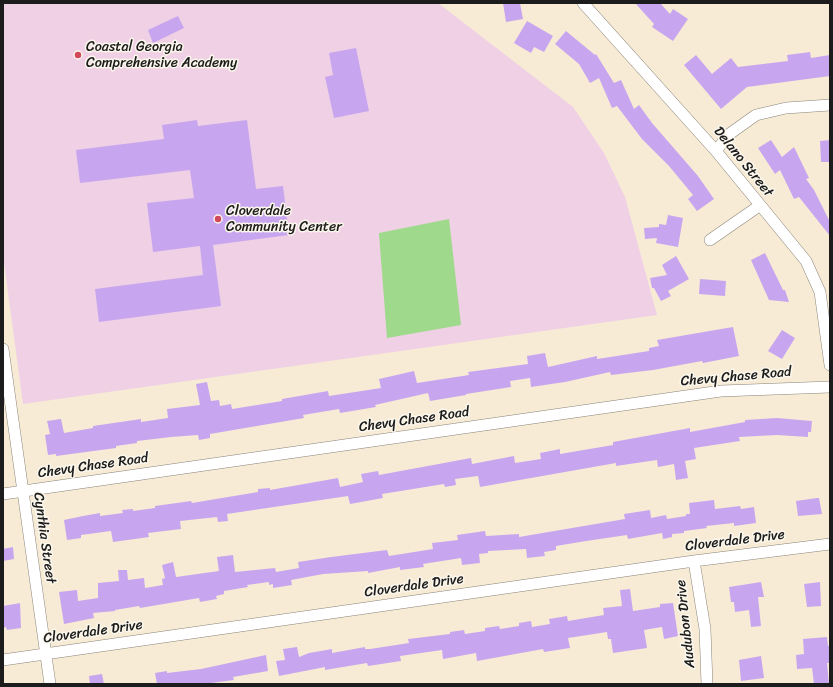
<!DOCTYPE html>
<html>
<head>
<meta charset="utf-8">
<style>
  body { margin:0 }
  #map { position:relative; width:833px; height:687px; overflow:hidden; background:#f7ebd6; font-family:Sriracha,sans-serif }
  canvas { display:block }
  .frame { position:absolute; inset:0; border:4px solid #1c1c1c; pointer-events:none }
</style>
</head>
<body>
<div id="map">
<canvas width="833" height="687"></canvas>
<div class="frame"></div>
</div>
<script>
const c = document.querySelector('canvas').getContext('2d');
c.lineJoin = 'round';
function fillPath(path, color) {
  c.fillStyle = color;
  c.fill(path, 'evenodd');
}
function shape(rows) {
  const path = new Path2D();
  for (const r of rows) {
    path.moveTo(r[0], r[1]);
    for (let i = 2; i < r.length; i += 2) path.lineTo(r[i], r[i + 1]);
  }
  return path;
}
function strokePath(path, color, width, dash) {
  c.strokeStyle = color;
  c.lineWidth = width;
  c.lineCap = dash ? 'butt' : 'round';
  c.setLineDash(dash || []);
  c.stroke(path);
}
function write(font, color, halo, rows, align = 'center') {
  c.font = font + ' Sriracha,sans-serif';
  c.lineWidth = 3;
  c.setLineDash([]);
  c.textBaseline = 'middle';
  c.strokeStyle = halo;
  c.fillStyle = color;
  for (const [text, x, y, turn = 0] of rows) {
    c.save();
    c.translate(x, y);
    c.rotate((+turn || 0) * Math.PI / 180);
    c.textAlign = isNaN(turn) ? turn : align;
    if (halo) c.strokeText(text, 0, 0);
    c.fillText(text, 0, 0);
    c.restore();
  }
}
fillPath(shape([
  [3,3,438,3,573,107,604,153,625,197,657,315,23,404,3,255]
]), '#efd0e5');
fillPath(shape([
  [449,219,461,325,387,338,379,233]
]), '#9fd98b');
fillPath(shape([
  [503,3,520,3,523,19,506,22],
  [635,3,660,3,670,14,673,9,688,19,673,41,652,27,654,24],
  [178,16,184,28,153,43,148,30],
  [527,21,553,36,544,52,534,47,531,53,514,43],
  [566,31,595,55,596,54,614,83,621,80,634,109,639,105,652,123,698,176,714,199,697,211,688,199,693,195,669,166,642,139,617,106,612,108,599,78,590,83,579,64,555,44],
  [356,48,369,111,334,118,325,77,333,75,329,53],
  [810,52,811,58,830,55,830,76,747,87,721,109,684,65,696,55,712,74,731,58,738,67,788,61,787,55],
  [197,120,198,126,247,120,256,189,283,186,289,235,213,245,221,306,99,322,95,289,203,275,200,246,153,252,147,203,194,198,190,170,80,183,76,150,164,139,162,125],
  [771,140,782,157,794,147,809,178,806,179,814,190,830,222,830,236,799,197,794,199,780,170,775,174,758,148],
  [830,140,830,162,821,162,820,141],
  [668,215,683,218,678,247,656,243,657,238,645,239,644,228,659,227,659,224,666,225],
  [765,253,783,290,785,290,789,302,769,300,751,260],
  [676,256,689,279,668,291,671,296,661,301,654,288,652,288,650,278,667,275,662,265],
  [700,279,726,281,725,296,699,294],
  [733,327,739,356,703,363,702,361,653,370,611,375,610,372,565,382,531,387,530,378,510,381,511,387,466,394,466,395,430,401,428,393,375,405,376,407,340,413,339,409,303,415,304,418,210,434,210,438,199,440,198,435,171,437,137,441,137,443,116,446,116,448,56,456,56,454,48,455,45,435,50,434,47,421,61,419,64,433,93,428,93,426,141,419,141,422,168,418,167,409,200,405,196,384,207,382,211,401,219,400,220,406,231,404,232,409,282,401,282,399,328,391,329,396,381,388,379,379,414,371,417,383,469,375,468,372,528,364,527,356,545,353,548,367,597,356,597,359,649,351,649,348,659,346,657,340],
  [782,330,795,338,782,359,768,351],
  [777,418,812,421,811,432,808,432,808,437,777,435,739,437,740,441,694,448,696,459,685,461,688,478,676,480,674,464,658,467,657,460,616,466,616,463,480,487,478,476,455,479,456,485,445,487,444,484,382,494,383,498,350,504,348,496,227,514,228,521,218,522,217,517,180,521,181,529,148,533,149,537,113,542,111,531,81,535,81,538,67,540,64,520,83,516,100,513,100,516,123,513,122,510,133,509,133,511,155,508,155,506,191,501,192,503,258,492,258,489,270,488,270,490,338,478,340,487,363,482,361,474,378,471,379,475,471,458,472,464,514,456,515,463,541,459,540,453,560,449,560,454,613,445,613,442,690,428,690,432,745,422,745,420],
  [817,498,819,498,822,514,798,516,796,501],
  [714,500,715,509,740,506,741,509,754,507,756,523,734,526,734,523,706,526,707,528,684,531,684,533,672,534,672,537,663,539,662,533,628,539,627,535,586,541,556,546,556,550,544,552,545,556,527,558,526,549,488,551,488,553,479,554,480,563,462,565,461,558,423,564,424,567,400,570,400,567,368,573,368,571,323,574,291,580,292,585,273,588,273,584,269,585,269,582,247,585,248,587,224,591,224,594,216,596,217,599,200,602,199,598,140,608,139,606,115,610,115,611,93,613,94,618,64,624,59,592,77,590,78,601,98,598,98,583,119,581,118,570,127,570,128,580,144,578,145,588,163,585,162,579,165,578,162,565,173,562,176,577,219,571,217,557,233,555,235,572,275,568,276,572,299,568,298,562,331,557,387,550,389,556,433,549,432,543,458,540,457,535,485,531,486,536,519,534,519,537,625,519,624,514,650,510,651,518,666,515,667,519,686,516,686,514,690,514,689,503],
  [13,547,14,559,3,561,3,549],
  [761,582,764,597,758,597,761,626,751,627,749,610,735,612,734,602,731,602,729,587],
  [820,582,821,606,807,607,804,584],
  [630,589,633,611,660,607,660,604,673,603,678,636,664,639,662,627,644,630,647,648,613,653,611,639,608,639,607,632,568,638,570,648,544,652,543,649,477,661,476,653,443,659,442,650,400,656,401,661,368,666,367,663,325,670,325,667,279,676,276,661,285,660,283,649,297,647,299,657,309,653,332,649,332,653,365,647,365,649,370,649,409,643,408,639,450,634,450,632,464,630,465,634,485,631,485,628,499,626,500,629,519,626,519,623,531,621,532,627,550,624,549,619,567,616,568,621,604,615,603,608,622,606,620,590],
  [20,603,21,628,7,630,6,627,3,628,3,606],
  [827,637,828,646,830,645,829,663,827,663,829,684,814,684,812,668,797,669,796,655,804,654,803,639],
  [266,655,268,671,233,677,234,680,203,684,157,684,155,673,167,671,167,673,201,669],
  [761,656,764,678,741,681,739,660],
  [102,674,104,684,90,684,89,676]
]), '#c8a6ef');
const street = shape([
  [583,3,716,151,806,261,820,292,830,365],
  [716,151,728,135,756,115,786,108,830,105],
  [710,240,759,206],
  [3,349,50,684],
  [3,494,721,391,830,387],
  [694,561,705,629,707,684],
  [3,660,694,561,830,544]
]);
strokePath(street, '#8a8479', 12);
strokePath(street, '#fff', 11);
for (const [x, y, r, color] of [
  [78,55,4,"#d1495b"],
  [218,219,4,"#d1495b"]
]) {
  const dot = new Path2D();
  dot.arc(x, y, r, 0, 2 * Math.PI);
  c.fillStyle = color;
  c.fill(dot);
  strokePath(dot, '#fbf7ec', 1.5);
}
write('14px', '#1c1c1c', '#fbf7ec', [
  ["Coastal Georgia",86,47],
  ["Comprehensive Academy",86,63],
  ["Cloverdale",226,211],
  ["Community Center",226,227]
], 'left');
write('14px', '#1c1c1c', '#fbf7ec', [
  ["Delano Street",743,162,51],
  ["Chevy Chase Road",736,377,-5],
  ["Chevy Chase Road",414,420,-8],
  ["Chevy Chase Road",93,466,-8],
  ["Cynthia Street",44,538,82],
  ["Cloverdale Drive",735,541,-7],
  ["Cloverdale Drive",414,586,-8],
  ["Audubon Drive",686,624,-96],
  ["Cloverdale Drive",93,632,-8]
]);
</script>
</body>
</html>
